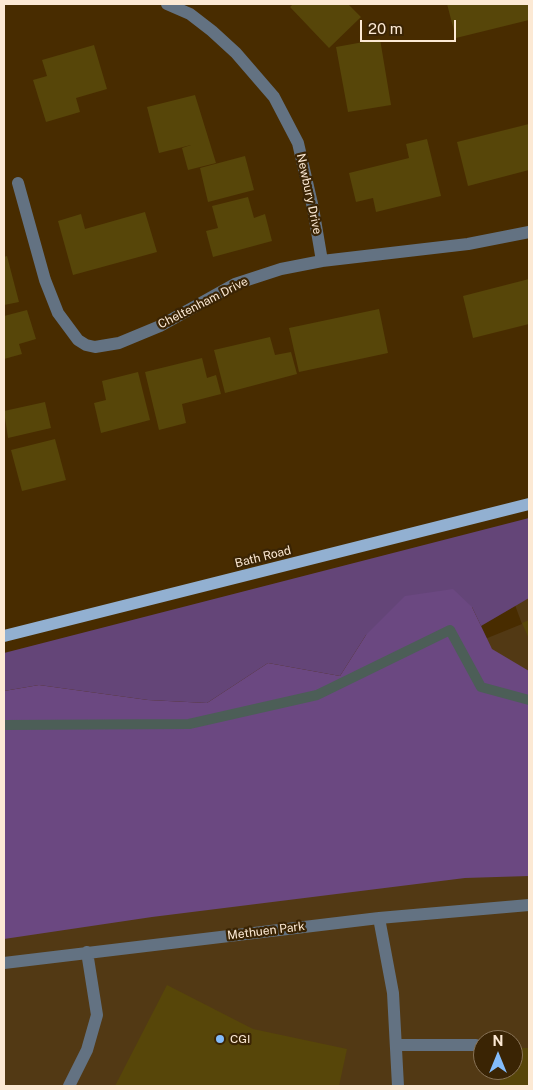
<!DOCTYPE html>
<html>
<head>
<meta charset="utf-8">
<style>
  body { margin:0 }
  #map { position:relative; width:533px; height:1090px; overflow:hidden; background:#482c00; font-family:"Public Sans",sans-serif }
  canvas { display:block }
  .frame { position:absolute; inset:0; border:5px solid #fce9d4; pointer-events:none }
  .north { position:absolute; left:473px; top:1030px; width:50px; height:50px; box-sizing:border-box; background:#3a2404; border:1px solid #887357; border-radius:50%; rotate:0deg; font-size:14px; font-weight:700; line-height:20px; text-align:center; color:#fce9d4 }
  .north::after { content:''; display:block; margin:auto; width:18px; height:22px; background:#83bcfb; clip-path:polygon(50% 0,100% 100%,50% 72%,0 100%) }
  .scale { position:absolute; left:360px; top:20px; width:96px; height:22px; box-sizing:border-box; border:2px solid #fce9d4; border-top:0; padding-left:6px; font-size:15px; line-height:18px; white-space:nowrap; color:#fce9d4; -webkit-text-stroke:4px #3a2404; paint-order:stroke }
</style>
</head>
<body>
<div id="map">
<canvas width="533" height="1090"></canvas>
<div class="frame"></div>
<div class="north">N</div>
<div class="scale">20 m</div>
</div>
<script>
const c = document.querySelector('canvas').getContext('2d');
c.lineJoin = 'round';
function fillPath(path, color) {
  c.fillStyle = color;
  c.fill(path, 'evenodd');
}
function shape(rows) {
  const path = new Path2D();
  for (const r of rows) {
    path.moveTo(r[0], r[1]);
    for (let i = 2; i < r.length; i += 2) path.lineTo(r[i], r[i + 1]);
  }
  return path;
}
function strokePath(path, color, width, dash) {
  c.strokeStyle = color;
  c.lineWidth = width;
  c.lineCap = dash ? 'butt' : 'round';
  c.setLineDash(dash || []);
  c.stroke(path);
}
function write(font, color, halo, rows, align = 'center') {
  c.font = font + ' "Public Sans",sans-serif';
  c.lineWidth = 4.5;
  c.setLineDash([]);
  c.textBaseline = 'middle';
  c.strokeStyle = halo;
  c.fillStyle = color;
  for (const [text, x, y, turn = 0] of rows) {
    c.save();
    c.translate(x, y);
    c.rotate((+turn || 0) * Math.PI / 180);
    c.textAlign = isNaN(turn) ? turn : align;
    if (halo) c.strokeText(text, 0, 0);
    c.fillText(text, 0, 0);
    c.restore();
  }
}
fillPath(shape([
  [529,598,529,1086,4,1086,4,834,522,624,515,605],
  [483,1040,513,1040,513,1070,483,1070]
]), '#523914');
fillPath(shape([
  [529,518,529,598,481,626,472,607,366,635,340,676,268,663,207,703,148,700,39,685,4,691,4,653]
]), '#644578');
fillPath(shape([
  [453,589,472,607,492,649,529,671,529,876,465,878,152,917,4,939,4,691,39,685,148,700,207,703,268,663,340,676,366,635,405,596]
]), '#6b4881');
strokePath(shape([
  [4,725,189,724,317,695,450,630,481,687,529,700]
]), '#4c5e57', 10);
fillPath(shape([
  [293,4,348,4,361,17,329,48,290,7],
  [447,4,529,4,529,20,456,38],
  [380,39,391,105,348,112,336,47],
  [94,45,107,89,76,98,80,112,46,122,33,80,47,76,42,60],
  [195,95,216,163,188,170,182,148,191,145,159,153,147,107],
  [529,124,529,170,468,186,457,142],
  [427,139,441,196,376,212,373,198,356,202,349,173,409,158,406,144],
  [245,156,254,190,208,202,200,168],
  [248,197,254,218,265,214,272,241,213,257,206,231,218,228,212,206],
  [145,212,157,252,73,275,58,221,81,214,85,229],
  [7,256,19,302,4,305,4,257],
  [529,279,529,324,473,338,463,296],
  [379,309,388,353,299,372,289,328],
  [27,310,36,339,19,344,22,354,4,359,4,316],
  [270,337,275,355,291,352,297,374,225,393,214,350],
  [202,358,207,378,216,375,221,394,182,404,186,423,159,430,145,372],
  [138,372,150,420,101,433,94,403,106,400,102,381],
  [45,402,51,428,8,438,4,411],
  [55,439,66,480,22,491,11,450],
  [529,620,529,639,522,623],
  [167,985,253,1029,347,1049,339,1086,115,1086],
  [513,1048,529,1048,529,1086,500,1086,500,1070,513,1070]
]), '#574609');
strokePath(shape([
  [167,4,190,14,212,31,236,53,274,97,298,143,313,208,322,261],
  [18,183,45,280,58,313,78,340,86,345,95,347,119,343,160,326,235,284,281,269,322,261,468,244,529,232],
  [379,918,393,993,398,1086],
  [4,963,379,918,529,905],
  [396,1045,476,1045],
  [69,1086,87,1050,97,1015,87,952]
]), '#637282', 12);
strokePath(shape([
  [4,636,529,504]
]), '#92b0d1', 12);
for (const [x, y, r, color] of [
  [220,1039,5,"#83bcfb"]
]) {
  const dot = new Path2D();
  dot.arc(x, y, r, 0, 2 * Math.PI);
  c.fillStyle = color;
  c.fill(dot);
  strokePath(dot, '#3a2404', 2);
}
write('12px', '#fce9d4', '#3a2404', [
  ["Newbury Drive",309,194,78],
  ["Cheltenham Drive",203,303,-27],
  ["Bath Road",263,557,-14],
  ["Methuen Park",266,931,-7]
]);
write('12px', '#fce9d4', '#3a2404', [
  ["CGI",230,1039]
], 'left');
</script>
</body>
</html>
